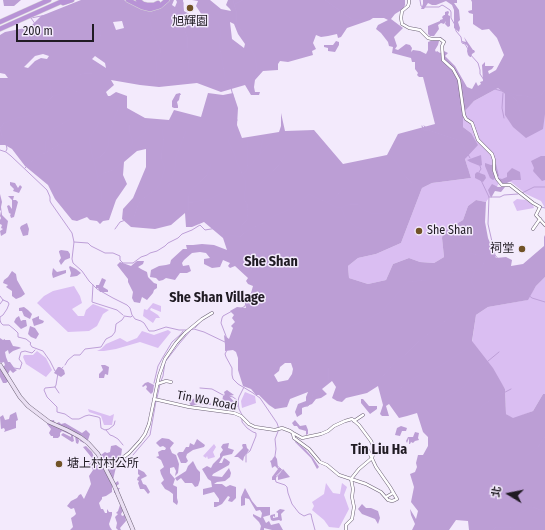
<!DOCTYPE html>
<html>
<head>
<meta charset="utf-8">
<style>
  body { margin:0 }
  #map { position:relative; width:545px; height:530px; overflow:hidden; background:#f3eafc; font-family:"Fira Sans Condensed","Noto Sans TC",sans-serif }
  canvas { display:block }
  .north { position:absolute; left:489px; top:474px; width:40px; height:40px; -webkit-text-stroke:3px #f3eafc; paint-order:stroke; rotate:280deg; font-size:11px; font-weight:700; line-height:16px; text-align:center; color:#201b23 }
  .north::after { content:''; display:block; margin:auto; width:14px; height:18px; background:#201b23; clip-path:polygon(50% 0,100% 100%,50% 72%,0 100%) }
  .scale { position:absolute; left:16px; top:24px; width:78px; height:18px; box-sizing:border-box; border:2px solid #201b23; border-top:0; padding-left:5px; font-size:12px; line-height:14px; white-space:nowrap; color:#201b23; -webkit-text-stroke:3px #f3eafc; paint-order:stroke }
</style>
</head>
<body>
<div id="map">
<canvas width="545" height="530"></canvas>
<div class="north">北</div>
<div class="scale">200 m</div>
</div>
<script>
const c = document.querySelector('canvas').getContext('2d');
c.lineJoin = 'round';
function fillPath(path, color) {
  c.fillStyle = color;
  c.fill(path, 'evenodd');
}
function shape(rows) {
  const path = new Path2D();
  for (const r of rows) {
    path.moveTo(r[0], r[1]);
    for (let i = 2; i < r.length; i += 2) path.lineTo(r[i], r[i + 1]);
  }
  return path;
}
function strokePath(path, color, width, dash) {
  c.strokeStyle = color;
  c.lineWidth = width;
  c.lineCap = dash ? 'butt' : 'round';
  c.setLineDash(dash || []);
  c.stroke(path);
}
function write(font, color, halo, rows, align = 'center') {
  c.font = font + ' "Fira Sans Condensed","Noto Sans TC",sans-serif';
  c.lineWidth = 3;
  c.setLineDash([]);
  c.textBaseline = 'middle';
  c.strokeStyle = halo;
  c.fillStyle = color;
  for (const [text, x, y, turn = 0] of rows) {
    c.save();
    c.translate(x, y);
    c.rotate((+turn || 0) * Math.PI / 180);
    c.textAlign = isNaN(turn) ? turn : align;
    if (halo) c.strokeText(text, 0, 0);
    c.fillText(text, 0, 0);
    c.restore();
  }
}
fillPath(shape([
  [498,88,505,94,505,115,545,114,545,208,541,201,526,194,511,182,500,182,486,202,476,200,468,206,463,220,443,232,442,238,444,257,434,263,420,262,409,258,393,264,386,280,368,284,349,278,348,266,358,258,376,254,401,243,422,188,432,183,471,178,465,159,471,133,463,127,463,112,474,101],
  [517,199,526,200,533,205,534,208,517,211,513,202],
  [545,277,545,394,543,394,533,411,513,419,506,414,505,389,472,342,476,315,488,307,527,300,536,286],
  [74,286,80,296,82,303,72,309,78,316,84,316,86,310,93,304,109,310,103,314,97,326,89,331,68,332,37,303,44,296,53,291],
  [153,303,161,306,161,312,151,308,150,310,158,315,160,318,156,318,153,323,143,316,144,309,147,310],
  [168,330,171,332,158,348,140,342,116,349,104,351,97,351,101,349,106,344,120,338,127,342,137,338,142,331,154,335],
  [37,351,46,358,52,370,46,377,26,364,23,357,24,355,33,355],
  [245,392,255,396,256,403,242,408,241,401],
  [88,409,110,416,114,414,112,425,104,425,101,416,89,412],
  [214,444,216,447,213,452,215,457,208,459,207,456,206,458,203,456],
  [326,483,333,493,340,494,342,483,347,487,344,495,349,509,339,528,329,527,324,520,312,510,314,506,312,502,324,494]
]), '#dabef2');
fillPath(shape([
  [3,0,21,0,14,6,4,6],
  [81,0,124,0,140,8,150,10,160,8,166,4,169,0,174,0,172,5,175,7,177,2,176,0,183,0,184,11,191,15,198,16,202,15,196,6,198,1,192,0,210,0,221,9,231,11,230,9,226,5,228,0,405,0,405,5,403,9,395,14,391,19,403,28,394,37,397,46,395,49,398,50,406,44,410,45,412,48,411,52,413,50,420,51,426,54,428,50,428,42,441,37,442,39,439,41,438,45,435,50,436,52,437,51,440,53,444,51,448,53,445,56,455,66,467,87,472,89,476,82,478,86,481,84,480,82,483,81,482,65,485,62,485,66,494,66,492,69,488,71,489,74,496,70,504,55,497,38,489,29,482,30,473,24,473,14,469,13,468,11,472,10,472,2,471,0,545,0,545,114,543,129,526,138,513,127,505,115,505,94,498,88,474,101,463,113,463,127,471,133,478,145,465,159,471,178,432,183,422,188,401,243,376,254,358,258,348,266,349,278,368,284,386,280,393,264,409,258,420,262,434,263,444,257,442,238,443,232,463,220,468,206,476,200,486,202,485,222,488,238,496,258,506,257,512,260,511,266,523,264,544,246,544,237,545,235,545,277,536,286,528,300,488,307,476,315,472,341,493,368,505,389,506,414,513,418,533,411,543,394,545,394,545,530,469,530,468,521,456,520,449,530,412,530,415,524,411,515,410,509,416,519,418,511,411,502,414,487,410,474,415,472,417,467,416,463,418,455,423,455,428,446,428,437,423,432,417,413,407,416,399,418,389,404,386,406,389,416,382,416,380,414,383,405,378,386,367,393,346,398,342,402,337,401,332,398,336,387,332,381,322,389,327,394,321,398,316,399,312,404,302,408,302,414,297,417,295,412,298,404,306,401,306,397,308,392,290,399,287,407,275,409,269,405,259,395,256,395,251,389,243,386,238,370,238,358,236,352,233,350,225,351,225,345,224,335,229,339,233,328,231,326,235,322,232,318,234,315,230,311,237,307,246,308,244,299,247,293,251,293,253,286,248,284,246,281,248,278,235,266,230,268,228,266,230,263,223,260,220,267,212,268,204,264,204,259,210,258,206,253,200,252,192,253,184,260,182,263,183,266,189,265,191,271,187,273,180,273,175,280,166,278,163,280,159,281,156,278,150,277,151,270,159,266,166,265,170,264,171,260,183,249,187,249,186,245,193,245,202,244,214,245,227,250,223,238,204,222,192,227,186,227,185,213,171,225,155,229,131,227,122,219,123,209,133,198,146,167,146,149,137,151,124,162,123,175,127,184,116,200,109,220,103,221,100,224,97,221,90,220,87,217,77,221,72,220,55,199,48,185,25,166,12,149,5,145,0,145,0,78,8,78,5,74,0,73,0,35,5,32,30,27,41,16],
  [373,18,384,18,388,20,378,25,376,29,381,33,388,42,389,46,393,47,392,53,411,58,412,62,415,62,415,69,418,73,417,75,419,77,423,77,435,124,398,134,387,155,343,164,314,130,285,131,281,113,281,126,279,132,242,138,237,125,238,108,233,93,223,95,208,93,201,117,174,110,169,120,145,118,127,108,127,96,116,92,110,96,108,96,106,92,114,85,111,80,140,85,159,87,197,83,221,92,245,85,251,95,259,95,260,92,255,92,254,87,255,80,263,71,278,70,278,64,280,61,288,62,313,55,312,51,316,49,313,43,316,35,321,37,328,36,337,34,338,38,341,37,347,28,370,20],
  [122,21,124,28,116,30,113,22],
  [230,22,234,24,238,34,245,44,244,48,232,39],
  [43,54,49,56,47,59,41,58,35,61,28,68,24,67,35,56],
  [95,56,105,63,106,68,92,59],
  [285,363,291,363,293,369,292,374,288,380,278,382,274,375,279,371,280,367],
  [423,0,457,0,457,3,454,3,459,10,460,20,458,22,460,28,459,32,454,28,454,10,452,5,446,1,436,5,432,5,428,3,424,9,421,9,423,4],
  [448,11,449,12,448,15,450,16,450,26,448,27,445,24,446,21,444,24,441,23,438,25,439,29,434,36,430,36,428,34,428,26,440,21,440,20,443,19,442,17,444,15,445,15,445,12],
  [464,37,473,50,474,50,475,52,472,54,471,57,470,57,468,55,467,51,468,47,467,45,462,42,462,41,466,42],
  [336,41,339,42,339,45,335,52,328,51,328,48,324,47,324,45,333,45],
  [180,93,181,95,180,95,179,100,177,102,178,106,178,108,174,108,172,107,172,101,176,94],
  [541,156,545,156,545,180,542,181,533,171,534,168,531,161],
  [485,163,491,165,496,164,499,176,493,180,490,178,485,166],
  [512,168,520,172,521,180,513,180,507,183,500,184,496,180,498,178,502,179,507,177,507,173],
  [477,172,485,175,486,178,483,182,475,178,475,174],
  [10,182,15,183,18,188,20,185,22,187,19,193,13,191,14,189,10,185],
  [492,184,498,187,505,187,501,192,495,191,491,198,488,190],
  [0,194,2,202,1,207,2,215,8,221,6,233,1,236,0,231,3,229,1,228,2,225,0,224,0,220,1,218,0,216,1,211,0,210],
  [8,196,14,196,13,200,16,200,18,202,14,217,11,218,10,215,11,214,9,213,7,206,9,205,12,209,12,200],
  [27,223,29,229,28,235,23,236,20,228,21,226],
  [61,250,68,251,70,254,70,258,65,260,61,265,59,261,61,258,59,252,59,251],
  [137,261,144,261,143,264,138,267,141,269,147,272,148,277,154,283,157,284,157,288,154,290,153,293,147,300,142,297,140,303,134,302,132,298,133,292,128,282,128,279,117,265,120,262,131,266],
  [70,266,76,269,81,273,77,276,70,277,71,273,69,267],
  [53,268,57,272,66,270,66,273,53,278,52,274],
  [12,271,16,274,17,280,25,294,21,297,16,299,12,296,12,291,6,287,8,285,3,283,4,280,8,277],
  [102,278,106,280,103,287,108,290,108,292,100,292,98,288,96,288,96,285,99,285],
  [24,307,28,310,32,314,30,319,24,316,22,311,19,311,19,308],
  [19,316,21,321,23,320,26,320,27,326,21,329,14,322,16,318],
  [39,316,39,319,44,321,43,323,34,326,32,319],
  [30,326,35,328,39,334,36,339,31,337,28,334],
  [0,338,3,340,5,339,5,340,10,340,13,346,19,347,21,348,13,351,9,354,8,350,5,352,6,357,8,362,10,362,15,369,17,370,13,373,10,370,8,374,11,379,6,383,3,383,0,377,0,370,5,365,4,362,1,363,0,362],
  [101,365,105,365,109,367,108,375,105,374,104,378,99,378,99,374,103,370],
  [58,367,60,367,64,370,65,374,61,377,54,373],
  [148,382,154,385,153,392,151,394,146,389,147,387,146,385,143,387,142,386,145,383],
  [227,390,234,395,229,396,238,406,235,410,229,408,223,408,222,402,223,396,225,395,224,392],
  [196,397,204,399,210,402,211,405,198,404,191,406,189,402],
  [361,399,363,399,369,406,377,406,377,409,370,414,361,403],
  [16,412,18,420,16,421,16,428,4,432,5,430,4,428,1,429,0,417,3,415,5,420,9,419,10,415],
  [54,420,55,424,59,422,61,424,65,423,82,433,86,430,90,434,88,440,84,443,80,441,79,438,78,437,79,441,78,444,76,443,75,436,74,435,73,436,74,441,72,442,61,435,63,433,71,437,71,435,62,431,60,433,60,436,58,438,53,438,53,436,51,436,49,433,51,429,47,424,48,421],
  [295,420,300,426,306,425,308,430,308,434,306,435,306,431,299,429,297,426,294,426,292,423],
  [401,426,407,428,406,431,402,431,400,436,395,435,397,428],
  [415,432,419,433,418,438,419,440,415,441,413,443,411,442,410,444,409,444,409,438,407,443,406,441,408,437,413,437],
  [162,438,169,439,174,443,170,448,172,453,176,455,179,464,178,473,175,476,176,471,174,467,170,468,170,473,175,479,173,485,177,487,177,498,178,502,177,505,173,502,173,494,169,491,165,489,161,483,164,480,161,474,160,470,164,467,161,460,156,457,159,456,158,452,162,450,165,450,166,448,163,446,160,447,156,443,158,441],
  [197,439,205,445,204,447,193,450,187,454,186,457,188,461,186,463,181,463,177,454,179,452,183,452,186,447,189,447,190,443,194,445],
  [295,441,305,449,313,458,319,467,317,469,311,458,295,442],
  [229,443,228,448,234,450,232,454,223,456,219,463,222,463,224,458,226,459,230,462,229,465,213,474,212,476,222,477,229,468,231,473,230,477,225,481,217,482,214,484,222,484,226,487,230,485,236,487,236,498,232,502,228,501,230,497,228,496,222,504,216,507,214,507,214,502,219,502,219,499,214,492,203,495,203,489,212,487,211,481,208,479,202,469,207,466,211,468,213,464,220,457,220,454,223,450,221,447,223,444],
  [243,444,246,444,247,448,249,450,244,457,243,461,238,457,234,457,243,448,242,445],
  [116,445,122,449,121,456,111,462,108,460,107,457,104,460,103,464,108,473,111,466,116,467,113,480,115,483,118,481,119,484,116,486,117,488,120,488,116,493,114,493,115,489,114,486,112,486,112,492,106,496,102,497,102,499,99,503,101,509,103,509,105,513,107,513,107,509,109,512,112,512,112,515,109,524,110,527,112,530,70,530,73,527,71,518,74,516,76,514,74,508,71,509,67,506,71,501,77,498,79,495,81,494,84,499,91,484,89,476,93,470,88,463,92,458,83,447,86,446,92,452,94,457,93,461,96,461,98,457,105,452,107,453,110,452,111,446],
  [275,456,277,459,278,468,281,468,281,471,276,476,276,480,272,480,272,477,278,469,275,466,272,468,271,463,270,461,272,460,273,458],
  [193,461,197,469,200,472,200,480,198,486,195,487,192,483,185,483,181,478,177,481,175,478,186,471,188,466],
  [138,469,144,472,147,476,141,479,143,484,146,485,150,492,148,494,144,489,140,489,138,483,139,481,137,480,138,477,140,476,138,474],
  [283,469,290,477,278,480,278,476],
  [245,488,252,501,257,507,270,507,270,515,263,517,266,523,269,521,271,525,279,523,283,530,272,530,264,528,264,530,260,530,261,526,259,522,253,516,253,514,261,518,262,513,260,510,256,511,249,499,245,498,245,505,241,506,241,497],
  [362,504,366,508,371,508,378,511,380,518,378,524,375,519,362,514,358,509],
  [120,505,123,511,121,514,122,516,125,515,126,521,120,528,121,530,118,530,116,528,117,523,115,517,118,514,116,513,118,511],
  [280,509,285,510,281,514,282,520,281,521,279,520,273,521,271,520,270,516,271,515,275,514,275,517,273,516,273,518,278,517,278,513,276,512]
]), '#bc9ed5');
fillPath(shape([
  [481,155,482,165,480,166,470,162,467,160]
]), '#bd9fd7');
strokePath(shape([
  [182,0,183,3,182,11,186,16,184,28,187,37,187,48,189,57,188,68,193,78],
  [233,0,236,11,236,22,238,27,243,32,255,57,257,69,255,78],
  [325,0,353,20,361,19],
  [420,0,421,6,423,7,439,7,442,5,444,6,450,10,451,12,451,18,455,25,456,31,461,37,462,43,465,44,468,49,469,53,478,63,480,70,480,74,488,86,491,88,516,95,522,95,533,98,541,95,545,90],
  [235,3,237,3,243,0],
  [163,6,169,0],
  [208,15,218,23,221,31,219,43,225,77,231,88,235,103],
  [31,18,62,12,79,28],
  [31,18,38,28,49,32,55,36,57,40],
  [99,40,101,34,97,21,104,9,110,5],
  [121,57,153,34],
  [48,75,52,96],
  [155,81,157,65,155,57,160,53,160,49,153,34,149,18,152,14,152,11,159,9],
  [67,87,75,91,81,93],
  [503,93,502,108,504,118],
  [507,93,513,97,517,101,522,120],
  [237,120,234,130,228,141,234,153,237,163,246,182,244,199,247,204,247,208,248,211,247,220,242,225,241,229,243,233],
  [99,122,97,127,90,137,89,141,101,191,102,203],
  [422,126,423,129,424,130,428,130,461,141,465,149,470,158],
  [424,126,428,129],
  [134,141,145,133,149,126],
  [0,150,6,152,11,156,47,190,50,197,50,201,51,203,72,233,74,242,72,259,73,263,82,271,89,281,97,289,113,298,127,305,130,308,132,315,135,319,141,321,144,323,149,331,154,331,166,327,179,330,186,330],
  [6,151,7,149,6,143,2,136,0,128,4,123,17,118,33,115,45,107,48,101,53,96,61,94,77,76,84,73,92,73],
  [45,152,46,141,54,128,71,119],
  [260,153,263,138],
  [391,155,406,177,412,183],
  [95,159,100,157,105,152,108,146,109,136,115,116,120,105],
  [480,166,481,169,479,172,479,176,489,197,488,224,495,255,504,266,518,287,532,298,545,302],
  [25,168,33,160,43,153,45,153,60,144,71,143],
  [247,168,248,163,247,145,248,139],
  [243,174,270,143],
  [98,177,104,173,113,170,119,165,130,149,133,141,129,132,129,125],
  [441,181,459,172,468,170],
  [168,187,172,179,175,167,176,157,186,131],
  [257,187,279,165,285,155],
  [522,193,534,187,545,187],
  [489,197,500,197,504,195,518,194],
  [188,202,193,202,210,199,224,192],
  [327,202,335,198,342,189,346,188],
  [541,207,545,208],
  [341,208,346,219,356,227,367,231,382,232],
  [188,210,188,196,191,190,200,182,207,175,211,164],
  [115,229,120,222,134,217,138,205,141,200,155,190,160,184,165,168,161,159,161,153,164,143,162,129],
  [442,230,454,237,461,249,469,253,482,256,492,251],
  [74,242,88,243,91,246,105,253,113,253,120,256,120,260,123,263,133,263,141,257,147,255,150,253,157,251,165,246,168,243,178,238,182,234,192,230,200,225,205,230,217,228,221,231,223,233,222,236,225,237,232,235,240,237,244,233,252,228,266,222,274,216,293,208,309,194,336,207,340,208,350,204,358,204,362,209,371,213,381,214,394,208],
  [446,273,475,270],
  [93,285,92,302,117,310,123,315],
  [477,293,471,281,475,270,481,269,486,258,493,252],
  [0,296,3,300,8,302,9,304,7,309,3,315,0,317,0,320,1,323,3,325,9,325,15,330,18,333,18,337,26,339,31,343,30,344,32,347,43,351,50,361,55,371,57,372],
  [0,304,3,300],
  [124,316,131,317,132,316],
  [195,328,202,320],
  [189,330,194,329,204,332,227,343,228,348,225,354,226,357,232,368,232,375,233,379,238,384,253,393,260,398,277,423,279,429,275,439,276,449,274,463,282,470,282,472,275,478,276,482,285,485,287,487,288,493,292,504,299,513,304,516,309,514,311,514,312,519,315,530],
  [227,343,226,336,221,323,222,318,223,316,234,310,242,308,245,306,248,297,255,289,253,279],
  [328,349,338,334,351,326,365,321,382,311,408,282,426,280],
  [65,365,68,360,74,355,80,355,85,349,101,347,106,339,112,336,115,332,116,324,122,320,124,317],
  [63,367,58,373,56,385,55,387,45,388,44,390,47,397,57,407,57,412,65,414,72,419,79,419,85,416,89,415,98,417,100,418,101,428,105,430,109,429,114,425,115,421],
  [12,369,14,368,20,369,22,363,19,359,21,352,25,351,32,353,35,350],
  [161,381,163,376,165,362,179,344,191,330],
  [377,382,385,374,396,361,405,355,419,341,453,315,459,305],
  [154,383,158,366,163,357,172,342,180,335,183,331],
  [55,387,59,393],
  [200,388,212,389,223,395],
  [224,395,233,397,238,401],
  [157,398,160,384],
  [385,398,389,397,414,378,440,366,468,348],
  [302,404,305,406,308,406,313,397,312,394,313,392,318,390,324,386,328,380,328,368],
  [439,408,447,397,464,387,476,371,499,352],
  [476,414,483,405,494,398,511,389],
  [242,415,239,409,238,401,239,397,244,387],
  [242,419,242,422,247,428,253,432,256,433,256,436,250,451,246,454,246,462],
  [106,430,110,435,113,436,118,439,123,445],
  [133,455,150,435,156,401],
  [526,456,538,447,545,436],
  [493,530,496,527,506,528,515,527,520,513,531,507,545,511]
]), '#bd9fd7', 1);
const minor = shape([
  [409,0,409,3,408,6,402,11,401,18,402,24,409,28,420,30,428,38,432,39,440,39,444,42,442,46,443,60,453,69,459,80,464,115,466,119,472,123,478,140,492,154,494,160,494,170,497,179,502,185,510,185,533,203,540,207,536,215,545,225],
  [533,229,540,219],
  [157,384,166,381,171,382],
  [154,399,189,407,234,413,241,416,249,424,255,427,275,430,282,428,290,431,293,433,302,438,321,434,328,431,334,426,345,421,352,419,359,425,371,441,374,448,374,451,372,458,359,469,351,479],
  [354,421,363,415],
  [293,434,294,438,309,449,320,462,327,465,339,475,366,484,381,492,388,500,392,501,395,500,397,499,390,487,376,467,368,450],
  [105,466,116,463,129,453,140,441,145,434,149,424,159,376,165,359,176,343,185,333,202,319,212,313],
  [386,497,393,493],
  [346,530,346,525,352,519,354,507,352,497,353,489,351,479]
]);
const secondary = shape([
  [0,365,20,397,28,406,49,422,67,430,80,437,88,443,98,454,114,485,133,530]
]);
const motorway = shape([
  [128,0,142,7,150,9,160,6,167,0],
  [138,0,143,4,147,5,154,5,158,3],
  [63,3,72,0],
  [0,22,49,0],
  [0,29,65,0]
]);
strokePath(minor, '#6c6275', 3.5);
strokePath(secondary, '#6c6275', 4.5);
strokePath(motorway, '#d7d6d7', 5.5);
strokePath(minor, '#fff', 2.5);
strokePath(secondary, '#eadff3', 3.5);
strokePath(motorway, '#b893d6', 4.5);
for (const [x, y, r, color] of [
  [190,8,4,"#715327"],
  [419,231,4,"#715327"],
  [522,249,4,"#715327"],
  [59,464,4,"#715327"]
]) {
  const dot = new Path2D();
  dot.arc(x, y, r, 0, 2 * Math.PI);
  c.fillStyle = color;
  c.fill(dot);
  strokePath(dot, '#f3eafc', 1.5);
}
write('12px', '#201b23', '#f3eafc', [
  ["旭輝園",190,22,"center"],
  ["She Shan",427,231],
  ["祠堂",514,249,"right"],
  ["塘上村村公所",67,464]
], 'left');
write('12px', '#201b23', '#f3eafc', [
  ["Tin Wo Road",207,401,11]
]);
write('bold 14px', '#201b23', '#f3eafc', [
  ["She Shan",271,262],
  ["She Shan Village",217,298],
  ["Tin Liu Ha",379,450]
]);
</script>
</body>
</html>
